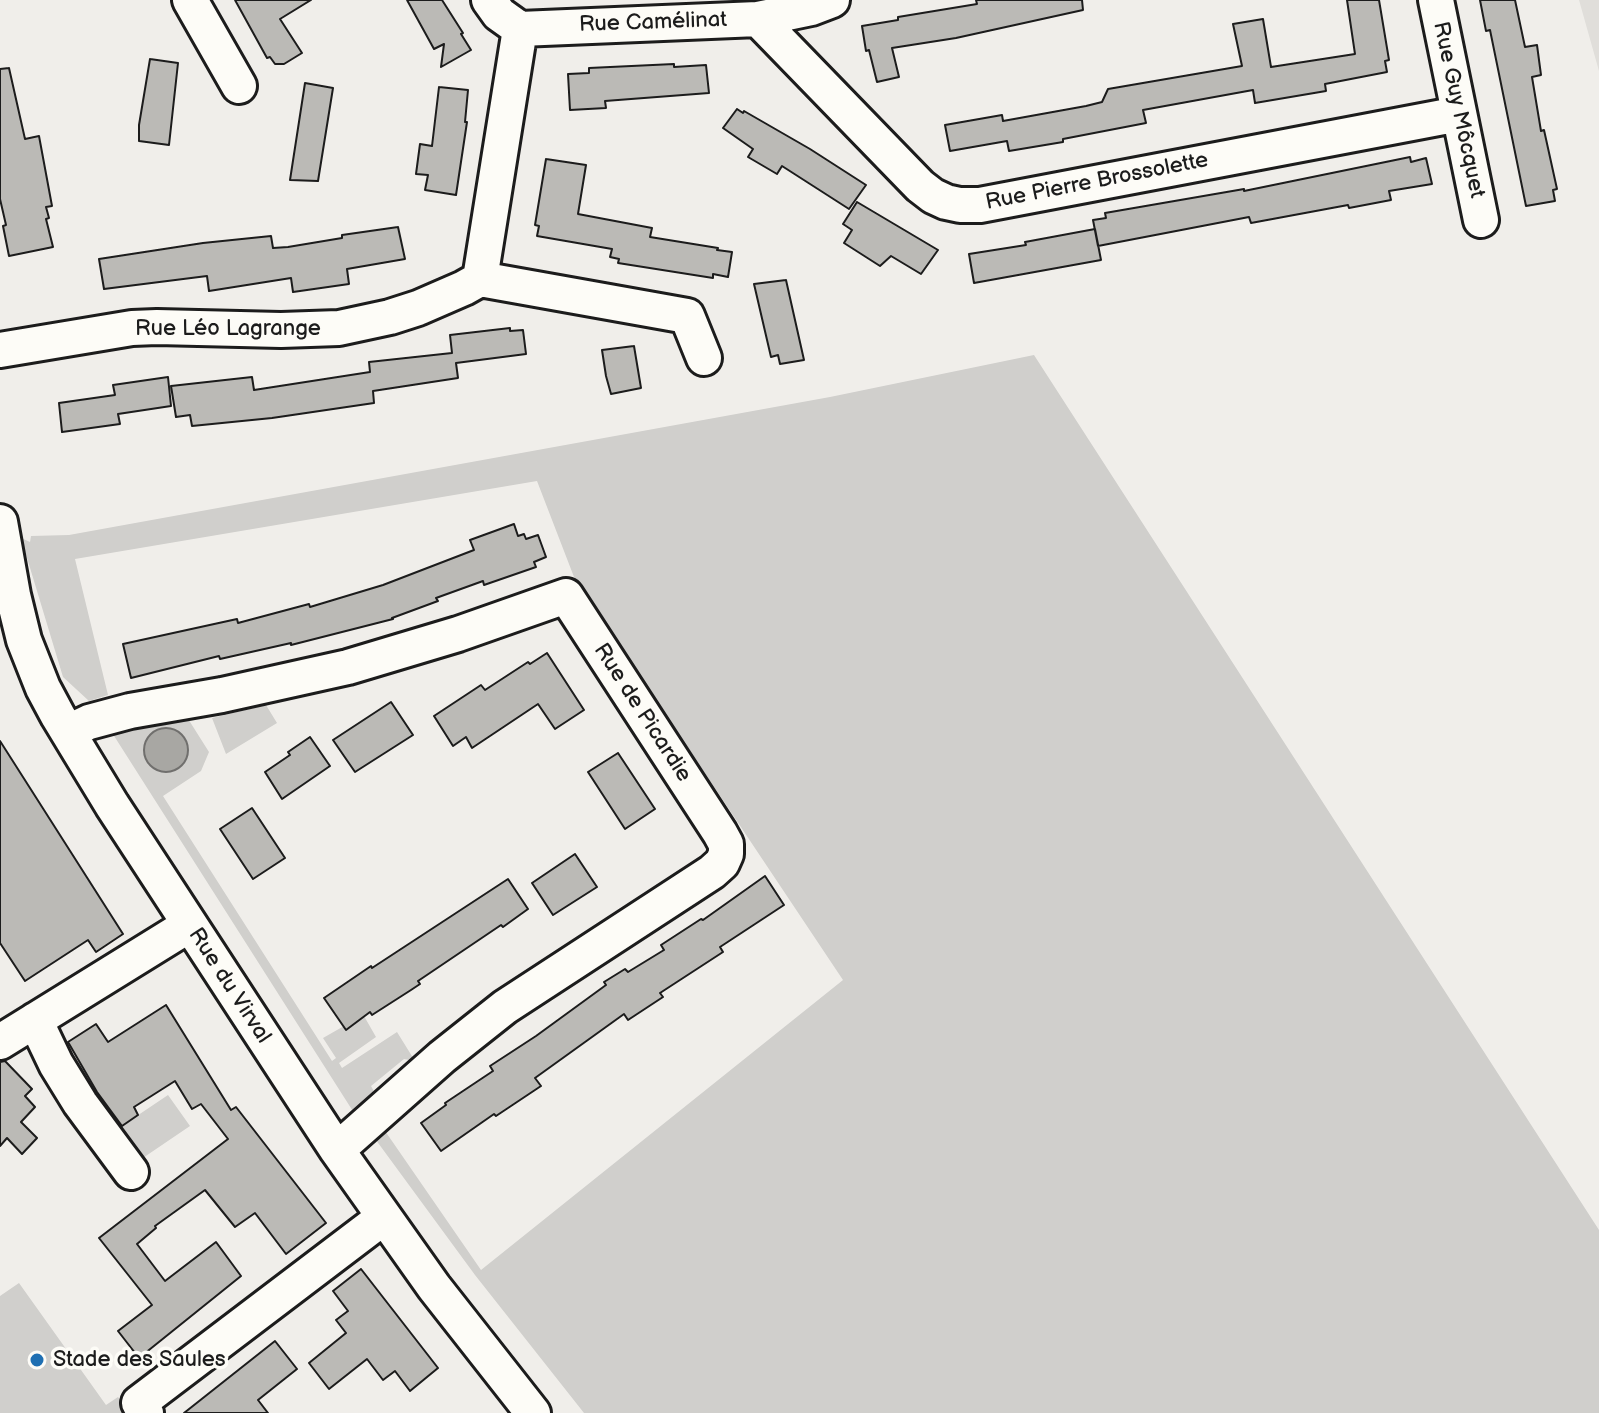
<!DOCTYPE html>
<html>
<head>
<meta charset="utf-8">
<style>
  body { margin:0 }
  canvas { display:block; background:#f0eeea }
</style>
</head>
<body>
<canvas width="1599" height="1413"></canvas>
<script>
const c = document.querySelector('canvas').getContext('2d');
c.lineJoin = 'round';
function fillPath(path, color) {
  c.fillStyle = color;
  c.fill(path, 'evenodd');
}
function shape(rows) {
  const path = new Path2D();
  for (const r of rows) {
    if (r.length === 3) {
      path.moveTo(r[0] + r[2], r[1]);
      path.arc(r[0], r[1], r[2], 0, 2 * Math.PI);
      continue;
    }
    path.moveTo(r[0], r[1]);
    for (let i = 2; i < r.length; i += 2) path.lineTo(r[i], r[i + 1]);
  }
  return path;
}
function strokePath(path, color, width, dash) {
  c.strokeStyle = color;
  c.lineWidth = width;
  c.lineCap = dash ? 'butt' : 'round';
  c.setLineDash(dash || []);
  c.stroke(path);
}
function write(font, color, halo, rows, align = 'center') {
  c.font = font + ' "Balsamiq Sans",sans-serif';
  c.lineWidth = 7;
  c.setLineDash([]);
  c.textBaseline = 'middle';
  c.strokeStyle = halo;
  c.fillStyle = color;
  for (const [text, x, y, turn = 0] of rows) {
    c.save();
    c.translate(x, y);
    c.rotate((+turn || 0) * Math.PI / 180);
    c.textAlign = isNaN(turn) ? turn : align;
    if (halo) c.strokeText(text, 0, 0);
    c.fillText(text, 0, 0);
    c.restore();
  }
}
fillPath(shape([
  [1579,0,1599,0,1599,71]
]), '#e0deda');
fillPath(shape([
  [1034,355,1599,1230,1599,1413,584,1413,475,1275,373,1136,383,1128,481,1270,843,980,574,577,537,481,75,559,108,695,89,701,63,677,21,538,30,542,31,536,69,535,830,397],
  [266,705,277,723,226,754,212,718],
  [185,714,209,752,201,771,163,796,332,1061,336,1058,323,1038,344,1026,346,1029,364,1016,376,1037,339,1063,342,1068,397,1032,415,1061,404,1059,371,1086,377,1097,356,1116,109,728],
  [168,1095,190,1126,134,1164,113,1132],
  [19,1283,106,1405,118,1397,131,1413,0,1413,0,1296]
]), '#d0cfcc');
const water = shape([
  [166,750,22]
]);
fillPath(water, '#a8a7a3');
strokePath(water, '#706f6d', 2);
const building = shape([
  [235,0,311,0,280,19,302,53,284,64,275,64,270,57,267,58,235,0],
  [407,0,442,0,463,33,461,34,471,50,441,67,444,44,434,49,407,0],
  [976,0,1082,0,1083,10,956,38,892,48,899,77,877,82,869,50,866,51,862,26,898,20,898,17,977,4,976,0],
  [1347,0,1379,0,1389,60,1385,61,1387,72,1325,84,1326,91,1255,103,1253,90,1143,110,1146,123,1063,139,1063,142,1009,151,1007,141,950,151,945,125,1002,115,1003,121,1086,106,1102,102,1108,89,1242,66,1233,24,1263,19,1271,67,1355,54,1347,0],
  [1480,0,1515,0,1525,47,1537,45,1541,75,1532,77,1541,131,1544,130,1557,189,1553,190,1555,201,1526,206,1490,30,1486,31,1480,0],
  [150,59,178,63,169,145,139,141,139,125,150,59],
  [674,64,674,67,706,65,709,93,605,101,606,108,570,110,568,74,589,73,589,68,674,64],
  [9,68,25,139,39,136,52,206,46,207,49,218,46,219,53,247,9,256,3,226,6,225,0,199,0,69,9,68],
  [305,83,333,88,318,181,290,180,305,83],
  [439,87,468,90,465,122,467,122,456,195,425,190,428,175,416,174,420,144,432,146,439,87],
  [737,109,743,113,744,111,810,149,866,185,849,209,782,166,777,174,748,157,753,149,723,128,737,109],
  [1410,157,1411,162,1426,158,1432,184,1389,191,1391,200,1349,208,1348,205,1251,223,1249,217,1098,246,1093,220,1106,218,1105,213,1244,189,1244,191,1410,157],
  [546,159,586,165,578,214,652,228,650,237,718,248,717,250,732,252,728,277,713,274,713,278,618,263,619,259,610,257,612,249,537,236,539,226,535,225,546,159],
  [857,202,938,250,921,274,891,256,880,266,844,243,852,230,843,224,857,202],
  [398,227,405,259,347,269,349,284,293,292,291,278,209,291,207,276,104,289,99,259,203,243,271,236,273,248,288,247,342,238,342,235,398,227],
  [1095,229,1101,260,974,283,969,254,1026,245,1025,242,1095,229],
  [786,280,804,360,780,364,778,355,771,357,754,284,786,280],
  [510,328,510,331,523,330,526,354,456,363,458,378,373,391,374,403,272,418,192,426,190,415,176,417,171,386,252,377,254,390,370,372,369,362,452,353,450,335,510,328],
  [634,346,641,388,611,394,606,376,602,350,634,346],
  [168,377,171,406,118,414,120,424,62,432,59,403,115,395,113,385,168,377],
  [514,524,518,536,524,534,526,539,538,535,546,557,534,562,536,567,484,585,483,581,436,598,438,601,392,618,393,619,291,645,291,643,220,659,219,656,131,678,123,644,237,619,238,623,309,604,310,607,383,585,474,550,470,540,514,524],
  [547,653,584,710,555,729,538,704,472,748,466,737,453,746,434,716,481,685,485,690,528,662,530,664,547,653],
  [391,702,413,735,355,772,333,740,391,702],
  [310,737,330,766,282,799,265,772,290,755,288,752,310,737],
  [0,741,123,934,96,952,88,940,25,981,0,943,0,741],
  [618,753,655,809,625,829,588,772,618,753],
  [252,808,285,858,253,879,220,829,252,808],
  [575,854,597,887,553,915,532,883,575,854],
  [765,876,784,905,720,947,723,952,660,993,663,997,628,1020,624,1014,535,1078,541,1086,496,1116,494,1114,441,1151,421,1123,446,1105,445,1103,493,1071,490,1066,536,1036,606,985,604,982,625,969,628,972,664,950,661,945,701,919,703,920,765,876],
  [508,879,528,909,503,927,501,925,418,981,420,984,411,990,372,1015,370,1012,346,1030,324,998,371,966,372,968,508,879],
  [166,1005,231,1110,236,1107,326,1223,286,1254,255,1213,235,1227,205,1190,155,1226,156,1228,137,1244,165,1281,216,1242,241,1276,139,1358,118,1331,152,1305,99,1238,228,1139,201,1104,192,1109,175,1081,134,1107,138,1115,122,1126,97,1092,68,1042,96,1024,108,1042,166,1005],
  [5,1061,32,1089,25,1096,35,1107,21,1122,37,1138,22,1154,7,1138,0,1146,0,1062,5,1061],
  [361,1269,438,1368,410,1391,395,1371,383,1380,367,1359,329,1389,309,1363,346,1333,336,1320,348,1311,333,1291,361,1269],
  [275,1341,297,1369,258,1400,268,1413,184,1413,275,1341]
]);
fillPath(building, '#bbbab6');
strokePath(building, '#1c1c1c', 2);
const minor = shape([
  [190,0,239,86],
  [1436,0,1481,220],
  [758,19,920,186,933,196,946,202,960,205,980,205,1459,114],
  [520,29,758,19,811,8,832,0],
  [480,279,520,29,499,14,489,0],
  [0,350,132,328,157,327,281,330,339,328,390,317,418,308,464,288,480,279,687,316,704,358],
  [0,522,13,595,24,640,43,688,58,716,112,805,337,1150,434,1287,533,1413],
  [68,732,89,722,130,711,222,695,348,667,458,634,566,596,720,833,726,844,726,854,722,863,712,872,505,1007,442,1057,337,1150],
  [35,1020,56,1064,80,1103,131,1172],
  [0,1042,189,925],
  [146,1413,139,1403,384,1217]
]);
strokePath(minor, '#1c1c1c', 40);
strokePath(minor, '#fdfcf7', 34);
for (const [x, y, r, color] of [
  [37,1360,8,"#1f6fb2"]
]) {
  const dot = new Path2D();
  dot.arc(x, y, r, 0, 2 * Math.PI);
  c.fillStyle = color;
  c.fill(dot);
  strokePath(dot, '#fdfcf7', 3);
}
write('22px', '#1c1c1c', '#fdfcf7', [
  ["Rue Camélinat",653,23,-2],
  ["Rue Guy Môcquet",1458,110,78],
  ["Rue Pierre Brossolette",1097,182,-11],
  ["Rue Léo Lagrange",228,329],
  ["Rue de Picardie",642,713,57],
  ["Rue du Virval",229,986,57]
]);
write('22px', '#1c1c1c', '#fdfcf7', [
  ["Stade des Saules",53,1360]
], 'left');
</script>
</body>
</html>
